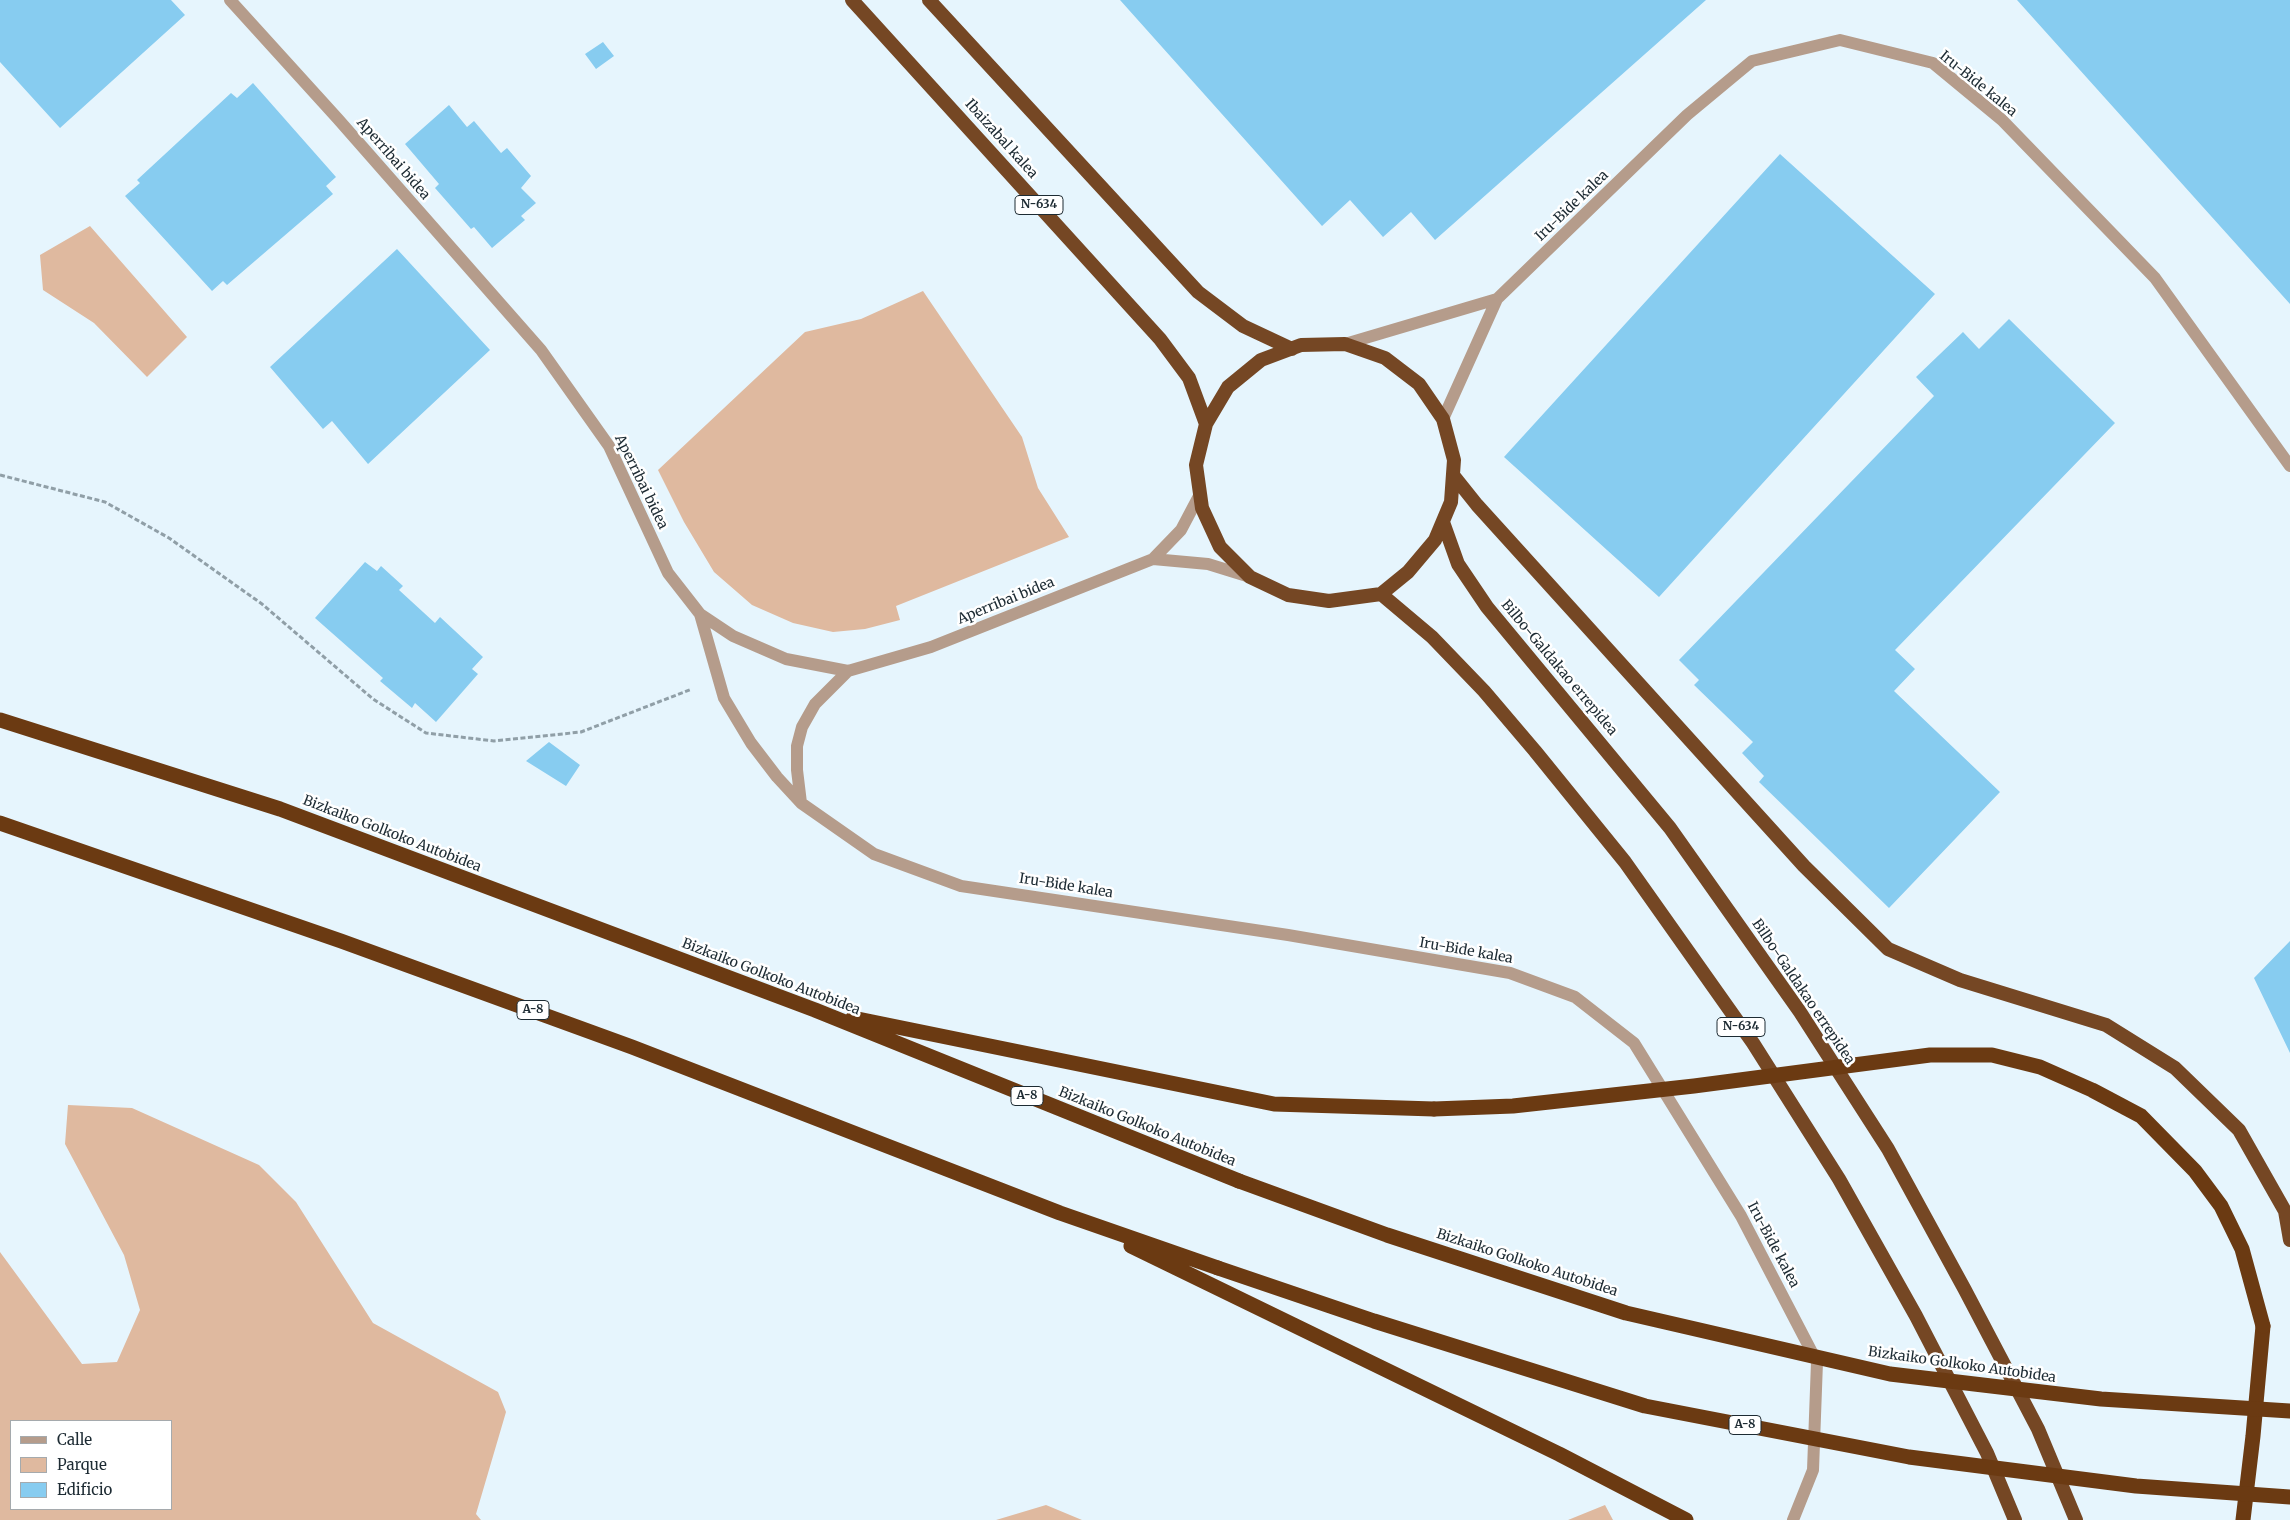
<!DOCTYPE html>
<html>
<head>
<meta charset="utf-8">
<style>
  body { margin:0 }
  #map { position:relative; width:2290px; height:1520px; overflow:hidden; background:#e6f5fd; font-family:Merriweather,serif }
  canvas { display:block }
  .legend { position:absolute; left:10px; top:1420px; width:162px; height:90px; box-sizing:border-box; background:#fff; border:1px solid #a5aaad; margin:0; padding:6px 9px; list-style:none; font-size:15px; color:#1d2b33 }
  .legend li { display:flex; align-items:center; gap:10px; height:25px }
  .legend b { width:25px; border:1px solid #a5aaad }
</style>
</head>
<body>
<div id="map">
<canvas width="2290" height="1520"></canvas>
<ul class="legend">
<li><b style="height:6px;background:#b59c8b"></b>Calle</li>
<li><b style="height:14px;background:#dfb99f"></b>Parque</li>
<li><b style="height:14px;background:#87ccf0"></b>Edificio</li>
</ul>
</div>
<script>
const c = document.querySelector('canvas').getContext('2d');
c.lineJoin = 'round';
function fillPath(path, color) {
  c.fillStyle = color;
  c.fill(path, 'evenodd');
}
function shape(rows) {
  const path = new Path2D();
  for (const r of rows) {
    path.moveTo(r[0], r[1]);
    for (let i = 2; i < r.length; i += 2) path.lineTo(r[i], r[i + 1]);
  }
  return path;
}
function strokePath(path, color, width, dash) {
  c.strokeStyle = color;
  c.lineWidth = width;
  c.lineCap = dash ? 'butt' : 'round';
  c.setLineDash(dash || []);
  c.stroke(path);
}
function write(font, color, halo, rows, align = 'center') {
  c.font = font + ' Merriweather,serif';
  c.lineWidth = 5;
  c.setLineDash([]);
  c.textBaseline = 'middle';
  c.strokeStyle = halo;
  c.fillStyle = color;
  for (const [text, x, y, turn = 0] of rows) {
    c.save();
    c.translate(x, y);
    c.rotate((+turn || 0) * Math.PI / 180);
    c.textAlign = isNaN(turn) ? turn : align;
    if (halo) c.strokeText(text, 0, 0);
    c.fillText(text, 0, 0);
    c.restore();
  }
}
fillPath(shape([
  [90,226,187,337,147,377,94,323,43,290,40,255],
  [923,291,1022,437,1038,488,1069,537,896,606,900,620,865,629,833,632,793,623,752,605,714,572,684,522,658,470,805,332,861,319],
  [68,1105,132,1108,259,1165,296,1202,373,1323,498,1392,506,1412,476,1514,481,1520,0,1520,0,1252,82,1364,117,1362,140,1310,124,1255,65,1144],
  [11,1421,171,1421,171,1509,11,1509],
  [1046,1505,1082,1520,996,1520],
  [1605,1505,1613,1520,1568,1520]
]), '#dfb99f');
fillPath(shape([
  [0,0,171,0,185,15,60,128,0,62],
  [1120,0,1706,0,1435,240,1411,212,1383,237,1350,200,1322,226],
  [2017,0,2290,0,2290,304],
  [603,42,614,56,596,69,585,54],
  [253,83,336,177,326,186,333,194,227,285,223,281,212,291,125,196,140,183,137,180,231,93,237,98],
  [449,105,467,127,474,121,501,153,507,148,531,176,521,188,536,203,521,216,525,220,492,248,474,227,471,229,435,188,439,184,405,144],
  [1780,154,1935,294,1659,597,1504,457],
  [397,249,490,350,368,464,332,421,323,429,270,367],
  [2009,319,2115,423,1895,650,1915,669,1894,691,2000,792,1889,908,1759,782,1764,776,1742,753,1753,742,1694,685,1699,680,1679,660,1934,396,1916,377,1963,332,1979,349],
  [365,562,377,571,381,566,403,586,399,590,435,623,440,617,483,657,472,669,478,674,436,722,415,703,412,708,380,681,383,678,315,618],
  [549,742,580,765,566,786,526,761],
  [2290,941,2290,1053,2254,978]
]), '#87ccf0');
strokePath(shape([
  [0,475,105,502,169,538,262,604,373,699,426,733,494,741,581,732,692,689]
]), '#909fa7', 3, [5, 2.5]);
strokePath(shape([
  [230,0,338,119,541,350,609,446,668,573,700,614,733,636,786,659,848,671,931,647,1153,559,1181,530,1200,494],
  [1345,344,1497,299],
  [1443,419,1497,299,1687,115,1752,61,1840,40,1933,63,2002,120,2155,278,2290,466],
  [1153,559,1208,564,1250,577],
  [700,614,724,698,751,743,777,777,801,803,874,854,961,886,1288,935,1510,973,1575,997,1634,1043,1741,1216,1817,1362,1813,1470,1793,1520],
  [801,803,797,770,797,746,802,727,815,704,848,671]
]), '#b59c8b', 12);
strokePath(shape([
  [852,0,1160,339,1189,378,1206,424],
  [929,0,1198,292,1243,326,1292,349],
  [1345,344,1385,358,1419,384,1443,419,1454,460,1451,502,1435,540,1408,572,1381,594,1329,601,1288,595,1250,577,1220,547,1202,508,1196,465,1206,424,1228,387,1261,360,1301,345,1345,344],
  [1453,475,1477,505,1804,866,1888,949,1960,980,2106,1025,2175,1068,2239,1130,2285,1211,2290,1240],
  [1443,522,1458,564,1487,607,1670,828,1800,1012,1888,1149,1965,1290,2038,1429,2076,1520],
  [1381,594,1432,637,1484,691,1535,751,1625,862,1753,1043,1839,1179,1916,1316,1987,1453,2015,1520]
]), '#754724', 14);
strokePath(shape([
  [0,720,280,809,815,1010,1239,1181],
  [0,823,341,941,632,1047,1060,1213,1218,1268],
  [853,1018,1274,1104,1434,1109],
  [1131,1246,1559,1454,1686,1520],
  [2243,1520,2253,1436,2263,1326]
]), '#6b3a12', 15);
strokePath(shape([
  [1434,1109,1513,1106,1694,1086,1930,1055,1992,1055,2040,1067,2092,1090,2141,1116,2195,1171,2221,1206,2242,1249,2263,1326],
  [1239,1181,1387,1235,1626,1313,1890,1374,2101,1399,2290,1411],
  [1218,1268,1374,1321,1645,1406,1909,1457,2136,1486,2290,1497]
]), '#6b3a12', 15);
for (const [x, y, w] of [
  [1039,205,48],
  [533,1010,32],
  [1741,1027,48],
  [1027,1096,32],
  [1745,1425,32]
]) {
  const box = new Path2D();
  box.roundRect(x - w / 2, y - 9.5, w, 19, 4);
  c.fillStyle = '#fff';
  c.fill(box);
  strokePath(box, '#1d2b33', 1);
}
write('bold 12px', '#1d2b33', null, [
  ["N-634",1039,205],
  ["A-8",533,1010],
  ["N-634",1741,1027],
  ["A-8",1027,1096],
  ["A-8",1745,1425]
]);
write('14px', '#1d2b33', '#fff', [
  ["Iru-Bide kalea",1978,84,39],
  ["Ibaizabal kalea",1001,139,48],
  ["Aperribai bidea",393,159,49],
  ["Iru-Bide kalea",1572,206,-44],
  ["Aperribai bidea",641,482,64],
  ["Aperribai bidea",1006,601,-22],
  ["Bilbo-Galdakao errepidea",1559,668,50],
  ["Bizkaiko Golkoko Autobidea",392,834,21],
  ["Iru-Bide kalea",1066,886,9],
  ["Iru-Bide kalea",1466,951,10],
  ["Bizkaiko Golkoko Autobidea",771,977,21],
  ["Bilbo-Galdakao errepidea",1803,992,56],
  ["Bizkaiko Golkoko Autobidea",1147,1127,22],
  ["Iru-Bide kalea",1773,1245,62],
  ["Bizkaiko Golkoko Autobidea",1527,1263,18],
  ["Bizkaiko Golkoko Autobidea",1962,1365,8]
]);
</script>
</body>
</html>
